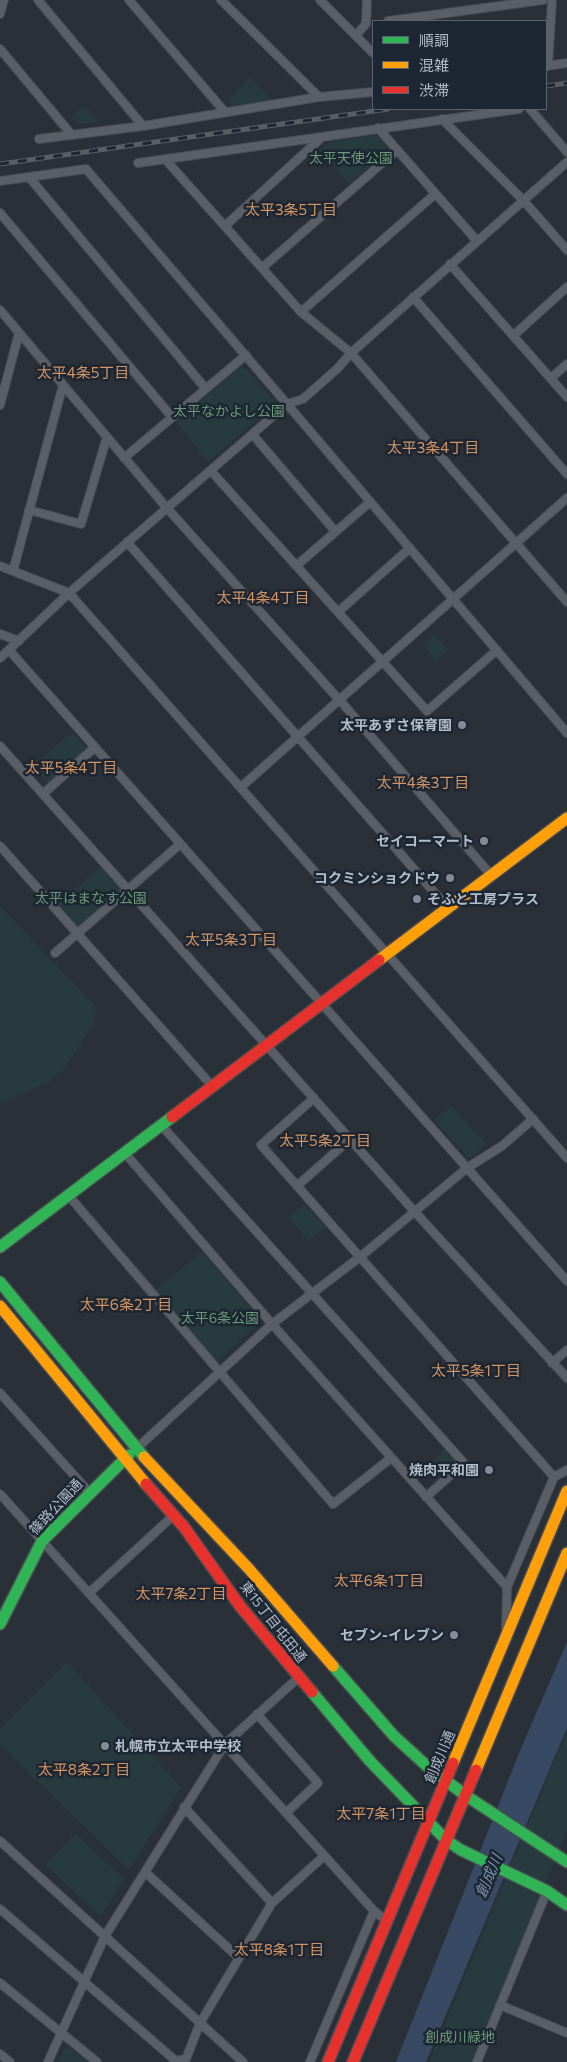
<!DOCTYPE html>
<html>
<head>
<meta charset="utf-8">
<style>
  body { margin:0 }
  #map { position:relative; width:567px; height:2062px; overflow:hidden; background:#2a3038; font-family:Commissioner,"Noto Sans JP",sans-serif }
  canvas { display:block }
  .legend { position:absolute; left:372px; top:20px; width:175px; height:90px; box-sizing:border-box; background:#1d2633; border:1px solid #59626f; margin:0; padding:6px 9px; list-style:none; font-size:15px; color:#b4bcc9 }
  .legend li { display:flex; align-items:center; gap:10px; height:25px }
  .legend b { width:25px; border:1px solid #59626f }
</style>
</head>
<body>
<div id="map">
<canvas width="567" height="2062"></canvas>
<ul class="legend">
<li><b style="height:6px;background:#30b455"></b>順調</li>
<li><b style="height:6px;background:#ff9f0a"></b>混雑</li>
<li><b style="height:6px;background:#e5322d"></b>渋滞</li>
</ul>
</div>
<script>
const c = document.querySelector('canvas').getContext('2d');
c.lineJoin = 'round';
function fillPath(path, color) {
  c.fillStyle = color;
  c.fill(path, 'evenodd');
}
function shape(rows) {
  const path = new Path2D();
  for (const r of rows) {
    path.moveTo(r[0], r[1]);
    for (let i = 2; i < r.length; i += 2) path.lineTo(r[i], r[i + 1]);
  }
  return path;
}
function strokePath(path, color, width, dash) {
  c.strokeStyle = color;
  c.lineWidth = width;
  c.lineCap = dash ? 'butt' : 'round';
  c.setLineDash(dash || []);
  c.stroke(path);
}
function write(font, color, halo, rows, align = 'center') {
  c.font = font + ' Commissioner,"Noto Sans JP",sans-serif';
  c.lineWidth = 5;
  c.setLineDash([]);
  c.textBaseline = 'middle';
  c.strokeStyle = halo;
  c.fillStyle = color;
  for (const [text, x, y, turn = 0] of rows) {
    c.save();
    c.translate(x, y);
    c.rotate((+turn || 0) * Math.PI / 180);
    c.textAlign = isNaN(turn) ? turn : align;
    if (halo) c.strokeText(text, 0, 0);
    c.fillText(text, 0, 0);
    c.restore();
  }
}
fillPath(shape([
  [250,78,274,102,234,107,227,100],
  [85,106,99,122,76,124,72,116],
  [370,136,378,136,387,148,386,151,349,184,320,150,329,142],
  [241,367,247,369,274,401,272,407,208,462,176,422],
  [434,635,449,650,436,661,423,645],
  [72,732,87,749,48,783,32,766],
  [104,864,128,890,77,933,54,907],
  [0,906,97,1008,92,1026,64,1069,47,1083,0,1104],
  [451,1106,486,1143,470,1159,434,1120],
  [304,1204,326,1227,309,1241,288,1218],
  [202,1252,259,1318,259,1324,219,1359,215,1359,155,1290],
  [446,1448,460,1463,443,1478,429,1463],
  [67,1662,181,1787,129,1870,0,1745,0,1729],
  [567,1731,567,1831,477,2049,471,2062,429,2062],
  [75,1833,124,1879,101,1916,45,1865],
  [69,2047,88,2062,58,2062,64,2049]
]), '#273a3e');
fillPath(shape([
  [567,1642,567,1728,426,2062,396,2062,522,1746]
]), '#384963');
const street = shape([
  [38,0,143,126],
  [129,0,224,111],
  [221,0,319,97],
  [320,0,373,53],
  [0,14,4,0],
  [388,21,543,0],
  [356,35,366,24,367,0],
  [0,49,71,134],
  [546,66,567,63],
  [548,66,552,0],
  [530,109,567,152],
  [442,119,523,200,567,250],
  [378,128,477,241],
  [39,139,143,126,319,97,373,92],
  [165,159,301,312,351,353,567,602],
  [138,163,519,109],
  [29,177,206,389],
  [0,181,86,169,287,404,303,399,337,369,351,353,567,162],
  [0,213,172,417],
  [225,226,322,137],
  [450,264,567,397],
  [262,268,397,150],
  [413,297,567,474],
  [0,310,166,507,343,704,491,875],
  [301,312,435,194],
  [513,336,567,287],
  [551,378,567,364],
  [0,405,19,333],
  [253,435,335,531],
  [124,458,246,355],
  [211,471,427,711,497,650],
  [29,510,81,524,107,437],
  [127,542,448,908],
  [0,566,69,593,567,1158],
  [296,566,370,502],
  [13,571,63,385],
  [338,612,410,548],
  [0,634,19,641],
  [9,650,567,1281],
  [0,658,69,593,287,404,567,733],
  [0,746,414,1211,567,1378],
  [241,787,567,498],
  [43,794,94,748],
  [0,846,212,1086],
  [55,953,179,845],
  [314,1098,261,1145,554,1477],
  [161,1125,464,1463,426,1497],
  [124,1152,272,1324,507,1587],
  [297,1186,350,1139],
  [68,1195,333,1504,391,1458],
  [552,1363,567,1350],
  [0,1393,90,1493],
  [136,1449,272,1324,360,1257,467,1168,502,1146,533,1119],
  [0,1494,374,1911,387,1921],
  [89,1593,174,1515],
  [506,1629,507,1587,554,1477,567,1470],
  [257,1714,318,1783,286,1813],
  [184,1807,272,1903],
  [0,1841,243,2062],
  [145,1872,239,1958],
  [0,1909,176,2061,186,2059,200,2023,272,1903,324,1856],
  [0,1983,97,2062],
  [500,2005,567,2033],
  [0,2054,10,2062],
  [48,2062,105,1936,225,1744,298,1678],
  [310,2062,374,1911],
  [477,2062,547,1891]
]);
const fast = shape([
  [0,1247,172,1117],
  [0,1282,144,1457],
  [0,1624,42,1541,129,1455],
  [333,1666,394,1736,428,1767,465,1795,567,1862],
  [312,1692,369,1760,446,1840,461,1850,547,1891,567,1905]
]);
const slow = shape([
  [379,960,567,818],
  [0,1306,146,1484],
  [144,1457,249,1569,333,1666],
  [453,1763,567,1491],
  [476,1770,567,1553]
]);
const jam = shape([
  [172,1117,379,960],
  [146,1484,184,1527,240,1606,312,1692],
  [328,2062,453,1763],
  [353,2062,476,1770]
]);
strokePath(street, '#484c53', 10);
strokePath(fast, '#484c53', 14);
strokePath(slow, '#484c53', 14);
strokePath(jam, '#484c53', 14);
strokePath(street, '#5a5e66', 8);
strokePath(fast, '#30b455', 11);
strokePath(slow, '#ff9f0a', 11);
strokePath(jam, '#e5322d', 11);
const rail = shape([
  [546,86,567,83],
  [0,164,388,109]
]);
strokePath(rail, '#595d64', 5);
strokePath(rail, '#1d2633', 3, [9]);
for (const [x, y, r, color] of [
  [462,725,5,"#848b96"],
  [484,841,5,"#848b96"],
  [450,878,5,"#848b96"],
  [417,899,5,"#848b96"],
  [489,1470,5,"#848b96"],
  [454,1635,5,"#848b96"],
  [105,1746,5,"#848b96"]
]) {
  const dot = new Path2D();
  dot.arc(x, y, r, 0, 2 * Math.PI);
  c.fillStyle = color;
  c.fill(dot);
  strokePath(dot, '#1d2633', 2);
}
write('14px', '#6b9a76', '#1d2633', [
  ["太平天使公園",351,158],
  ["太平なかよし公園",229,411],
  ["太平はまなす公園",91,898],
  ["太平6条公園",220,1318],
  ["創成川緑地",460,2037]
]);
write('bold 14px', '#b4bcc9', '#1d2633', [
  ["太平あずさ保育園",452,725],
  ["セイコーマート",474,841],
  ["コクミンショクドウ",440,878],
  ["そふと工房プラス",427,899,"left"],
  ["焼肉平和園",479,1470],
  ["セブン-イレブン",444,1635],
  ["札幌市立太平中学校",115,1746,"left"]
], 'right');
write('14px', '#b4bcc9', '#1d2633', [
  ["篠路公園通",56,1507,-47],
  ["東15丁目屯田通",273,1622,52],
  ["創成川通",440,1757,-67]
]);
write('15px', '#d59563', '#1d2633', [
  ["太平3条5丁目",291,210],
  ["太平4条5丁目",83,373],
  ["太平3条4丁目",433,448],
  ["太平4条4丁目",263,598],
  ["太平5条4丁目",71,768],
  ["太平4条3丁目",423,783],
  ["太平5条3丁目",231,940],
  ["太平5条2丁目",325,1141],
  ["太平6条2丁目",126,1305],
  ["太平5条1丁目",476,1371],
  ["太平6条1丁目",379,1581],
  ["太平7条2丁目",181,1594],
  ["太平8条2丁目",84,1770],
  ["太平7条1丁目",381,1814],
  ["太平8条1丁目",279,1950]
]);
write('italic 15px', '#7c92b1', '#1d2633', [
  ["創成川",489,1876,-67]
]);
</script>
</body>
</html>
